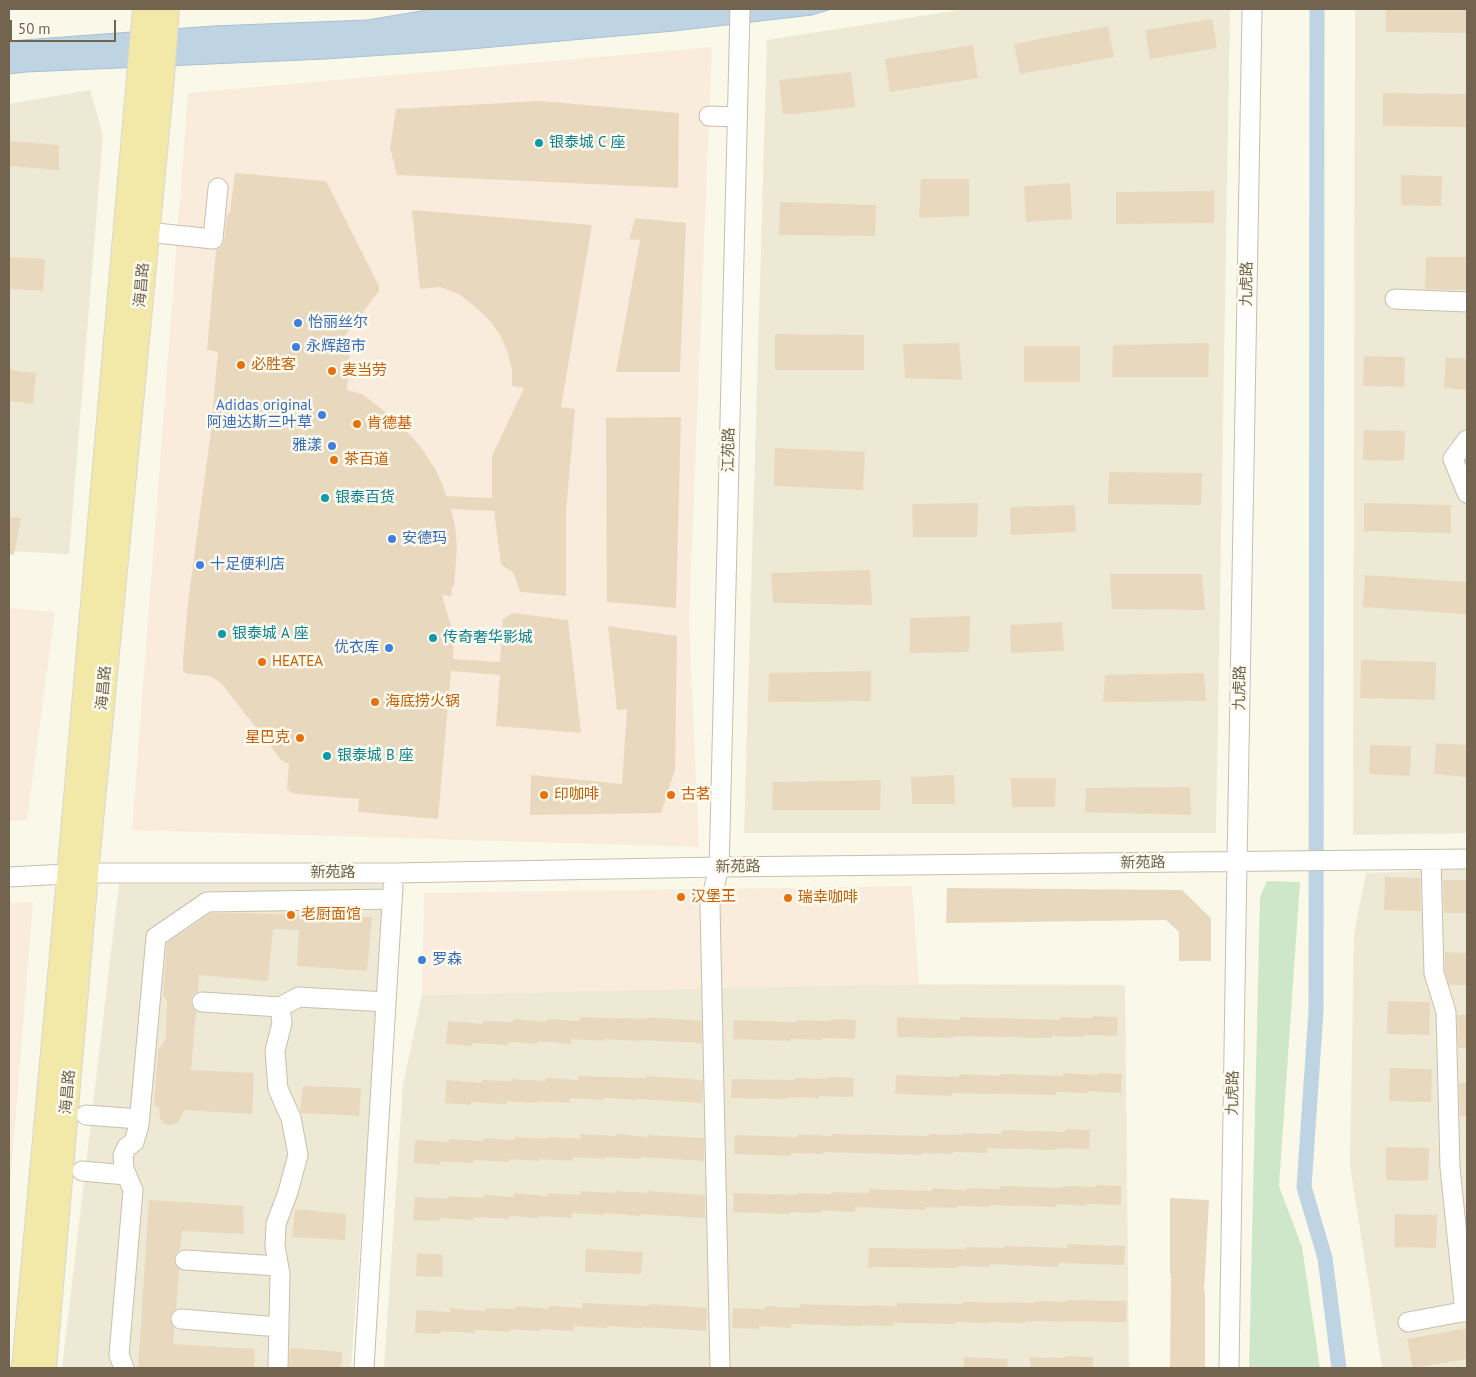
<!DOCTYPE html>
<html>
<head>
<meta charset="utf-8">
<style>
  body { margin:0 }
  #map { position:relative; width:1476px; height:1377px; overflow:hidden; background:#faf8e8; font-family:"PT Sans",sans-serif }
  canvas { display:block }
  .frame { position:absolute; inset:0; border:10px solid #72644f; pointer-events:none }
  .scale { position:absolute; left:10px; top:20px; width:106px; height:22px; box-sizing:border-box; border:2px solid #72644f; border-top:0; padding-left:6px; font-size:15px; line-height:18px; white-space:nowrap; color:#72644f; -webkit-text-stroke:4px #fdfbef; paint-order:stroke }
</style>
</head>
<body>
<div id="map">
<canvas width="1476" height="1377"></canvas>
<div class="frame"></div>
<div class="scale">50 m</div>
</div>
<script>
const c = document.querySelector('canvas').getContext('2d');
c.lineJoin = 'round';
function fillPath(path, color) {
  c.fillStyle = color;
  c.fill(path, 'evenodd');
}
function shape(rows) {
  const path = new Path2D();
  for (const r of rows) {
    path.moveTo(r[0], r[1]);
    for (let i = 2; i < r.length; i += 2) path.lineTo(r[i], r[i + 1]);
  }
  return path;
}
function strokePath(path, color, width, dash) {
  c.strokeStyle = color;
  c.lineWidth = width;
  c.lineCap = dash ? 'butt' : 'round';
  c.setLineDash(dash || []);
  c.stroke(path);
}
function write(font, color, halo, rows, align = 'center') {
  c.font = font + ' "PT Sans","Noto Sans SC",sans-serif';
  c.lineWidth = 5;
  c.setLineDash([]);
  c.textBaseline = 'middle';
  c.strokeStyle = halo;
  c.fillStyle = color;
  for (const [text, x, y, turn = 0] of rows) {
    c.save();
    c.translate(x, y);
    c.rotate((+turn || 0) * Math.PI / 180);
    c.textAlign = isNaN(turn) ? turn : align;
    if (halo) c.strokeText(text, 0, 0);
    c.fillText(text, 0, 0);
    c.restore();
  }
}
fillPath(shape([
  [966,9,1230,9,1216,833,744,833,767,40],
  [1355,9,1467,9,1467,833,1353,835],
  [90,90,103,135,69,554,9,551,9,104],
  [1467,869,1467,1368,1382,1368,1350,1166,1354,934,1366,873],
  [119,884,387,884,351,1368,62,1368],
  [857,984,1125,985,1129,1368,384,1368,403,1084,422,995]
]), '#eee9d5');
fillPath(shape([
  [712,47,689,620,699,847,132,830,188,93],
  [9,608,55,612,27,820,9,821],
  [912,886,919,984,422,995,424,893],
  [33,902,9,1200,9,903]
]), '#f9ecdd');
fillPath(shape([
  [1267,881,1300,882,1279,1186,1302,1247,1320,1368,1249,1368,1260,897]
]), '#cde7c8');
const water = shape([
  [433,9,832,9,812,15,674,31,459,50,326,59,26,72,9,74,9,41,213,26,367,20,433,9]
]);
fillPath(water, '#bfd4e2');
strokePath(water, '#a6c1d3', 1);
strokePath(shape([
  [1317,9,1316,1011,1304,1187,1325,1258,1339,1368]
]), '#bfd4e2', 15);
fillPath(shape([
  [1386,9,1467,9,1467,33,1386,32],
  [1212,19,1217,48,1150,59,1145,30],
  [1108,26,1114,57,1020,74,1014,44],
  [973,45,978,78,890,92,885,59],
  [851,72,855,107,783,115,779,80],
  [1383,93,1467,94,1467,127,1383,126],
  [539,101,679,113,678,188,397,175,390,148,396,109],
  [9,141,59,145,59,170,9,166],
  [235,173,326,181,379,286,379,291,333,351,350,353,347,390,362,394,397,421,409,434,420,446,435,469,442,483,446,496,492,498,492,456,524,388,512,386,512,369,508,353,501,337,492,323,477,308,459,294,440,287,420,289,412,210,592,225,561,407,575,409,566,512,566,596,520,592,513,572,501,565,494,511,451,509,455,526,457,547,454,587,452,587,451,596,442,595,454,637,453,659,500,662,503,619,513,613,568,620,581,733,496,726,500,675,451,671,438,819,358,812,359,799,297,794,290,792,287,788,289,764,281,760,222,684,210,676,190,674,185,673,183,670,183,659,188,602,210,439,218,352,207,350,216,250,222,246,224,241,227,216,230,212],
  [1401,175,1442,176,1441,206,1401,205],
  [921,179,969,179,969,216,919,218],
  [1070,183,1072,219,1026,222,1024,186],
  [1214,191,1214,223,1116,224,1116,192],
  [780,202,876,205,875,236,779,235],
  [635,218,686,223,680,372,616,372,640,240,629,239],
  [9,257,45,259,43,291,9,289],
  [1426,257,1467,257,1467,290,1425,289],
  [775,334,864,335,864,370,775,370],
  [959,343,962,380,905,378,903,344],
  [1209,343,1208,377,1112,377,1113,345],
  [1024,346,1080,346,1080,382,1024,382],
  [1364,356,1405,357,1404,387,1363,386],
  [1446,357,1467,359,1467,390,1444,388],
  [9,370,36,373,33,404,9,401],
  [681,417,676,608,607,602,606,418],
  [1364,430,1405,431,1404,461,1363,460],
  [775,448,865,452,863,490,774,486],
  [1109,472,1202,473,1201,505,1108,504],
  [978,503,977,537,913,537,912,504],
  [1364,503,1451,505,1451,533,1364,531],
  [1075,505,1076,532,1011,535,1010,507],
  [9,517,21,518,14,555,9,554],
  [870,570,872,605,773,603,771,573],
  [1110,574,1202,574,1205,610,1112,609],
  [1365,575,1467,582,1466,614,1363,607],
  [970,616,969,652,910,653,910,618],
  [1062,622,1064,651,1011,653,1010,625],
  [608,626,677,636,675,770,661,813,530,815,531,775,622,784,627,709,617,710],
  [1361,660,1436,662,1435,700,1360,698],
  [871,671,871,701,768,702,769,673],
  [1204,673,1206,701,1103,702,1105,675],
  [1436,743,1467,745,1467,777,1434,774],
  [1370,745,1411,746,1410,776,1369,774],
  [954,775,955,804,912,804,911,777],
  [1011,778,1056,778,1055,807,1012,807],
  [881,780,880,810,772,810,773,782],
  [1190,787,1191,815,1085,812,1086,788],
  [1385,877,1420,878,1421,911,1384,910],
  [1443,880,1467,880,1467,913,1444,913],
  [947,888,1182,890,1211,918,1211,961,1179,961,1179,932,1166,920,946,923],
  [211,913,242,913,372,917,367,971,297,966,299,930,273,929,268,981,199,975,198,992,193,995,191,1001,192,1007,196,1012,191,1070,254,1073,252,1114,184,1110,179,1121,173,1125,169,1125,165,1124,160,1119,159,1107,154,1105,158,1050,166,1039,167,1001,163,996,167,943],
  [1445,952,1467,953,1467,985,1449,985,1445,971],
  [1388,1001,1430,1002,1429,1035,1387,1034],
  [1457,1015,1467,1015,1467,1048,1458,1048],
  [1093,1016,1118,1017,1117,1036,1084,1035,1084,1037,1052,1036,1052,1038,953,1036,953,1038,897,1037,897,1017,960,1020,960,1017,1059,1020,1060,1017,1093,1018],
  [580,1017,647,1019,647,1017,701,1021,702,1043,639,1040,639,1041,604,1039,604,1041,571,1039,571,1044,538,1041,538,1044,508,1042,508,1045,472,1043,472,1046,446,1044,448,1021,483,1024,483,1021,513,1022,513,1019,546,1022,547,1019,579,1021],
  [831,1019,856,1020,855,1039,822,1038,822,1040,790,1039,790,1041,733,1039,734,1020,797,1022,797,1020,831,1021],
  [1390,1068,1432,1069,1431,1102,1389,1101],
  [1063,1073,1097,1075,1097,1073,1122,1074,1121,1093,1088,1091,1088,1093,1056,1092,1056,1095,952,1093,952,1096,895,1094,896,1075,959,1077,959,1074,1000,1076,1000,1074,1063,1076],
  [578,1076,646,1078,646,1076,703,1080,702,1103,638,1099,638,1100,603,1098,603,1100,570,1098,570,1103,537,1101,537,1103,507,1101,506,1104,471,1102,471,1105,445,1103,446,1080,482,1083,482,1080,512,1081,512,1079,545,1081,546,1078,578,1080],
  [829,1077,854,1078,853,1097,820,1096,819,1098,788,1097,788,1099,731,1098,732,1079,795,1080,795,1078,828,1079],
  [1459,1083,1467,1083,1467,1116,1460,1116],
  [303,1086,361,1088,359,1116,301,1113,300,1111],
  [1065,1129,1090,1130,1089,1149,1058,1148,1057,1150,987,1148,987,1153,953,1152,953,1154,922,1153,922,1155,823,1152,823,1154,791,1153,791,1156,734,1154,735,1135,798,1137,798,1134,832,1136,832,1134,929,1136,929,1134,962,1135,962,1133,1001,1134,1002,1130,1065,1132],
  [581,1134,616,1136,616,1134,648,1137,648,1135,704,1138,704,1161,641,1157,640,1159,605,1157,605,1159,573,1157,572,1161,539,1159,539,1161,509,1159,509,1162,474,1160,473,1163,440,1161,440,1165,414,1163,415,1140,449,1142,449,1139,484,1141,484,1138,514,1140,515,1137,548,1139,548,1137,581,1139],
  [1386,1147,1429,1148,1428,1181,1386,1180],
  [1096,1185,1121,1186,1121,1205,1087,1204,1087,1206,1056,1204,1056,1207,990,1205,990,1207,957,1206,957,1208,925,1207,925,1210,855,1207,855,1212,822,1210,822,1213,790,1212,790,1214,733,1212,734,1193,797,1195,797,1193,831,1194,831,1192,869,1193,869,1189,932,1191,932,1188,966,1190,966,1188,1000,1189,1000,1186,1063,1188,1063,1186,1096,1187],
  [581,1191,616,1193,616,1191,648,1193,648,1191,705,1195,705,1218,640,1214,640,1216,605,1213,605,1215,572,1213,572,1218,539,1216,539,1218,509,1216,509,1219,473,1217,473,1220,440,1218,439,1221,413,1220,415,1197,448,1199,449,1196,484,1198,484,1195,514,1197,514,1193,548,1196,548,1193,580,1195],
  [1170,1198,1209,1200,1204,1291,1205,1291,1205,1368,1170,1368,1171,1274,1170,1274],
  [149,1200,243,1206,244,1234,182,1231,180,1250,176,1253,174,1259,175,1265,179,1269,176,1309,172,1313,170,1319,171,1323,174,1328,173,1344,255,1349,254,1368,138,1368],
  [295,1209,346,1214,345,1240,292,1237],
  [1395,1214,1437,1215,1436,1248,1394,1247],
  [1067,1244,1125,1246,1124,1265,1058,1263,1058,1267,990,1264,990,1267,957,1266,957,1268,868,1267,869,1248,965,1249,966,1247,1004,1248,1004,1246,1067,1248],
  [586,1249,643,1252,641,1274,585,1272],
  [417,1253,443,1255,442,1277,416,1276],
  [1067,1300,1127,1301,1126,1322,1025,1321,1025,1323,990,1322,990,1323,955,1322,955,1324,894,1323,894,1326,861,1325,861,1326,791,1324,791,1328,759,1326,759,1329,732,1328,733,1308,765,1309,765,1306,800,1308,800,1304,867,1306,867,1305,897,1306,897,1303,963,1304,963,1302,1035,1303,1035,1301,1067,1302],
  [582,1303,649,1306,650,1304,707,1308,706,1331,642,1327,642,1328,607,1326,607,1328,574,1326,574,1331,541,1329,540,1331,510,1329,510,1332,475,1330,474,1333,441,1331,441,1334,415,1333,416,1310,450,1312,450,1308,485,1311,486,1308,516,1309,516,1306,549,1309,549,1306,582,1308],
  [1467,1328,1467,1359,1413,1368,1407,1339],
  [290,1348,342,1352,341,1368,289,1368],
  [1065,1356,1093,1357,1093,1368,1030,1368,1030,1357,1065,1358],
  [964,1357,1008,1359,1007,1368,964,1368]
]), '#e8d9be');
const minor = shape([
  [709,116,737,117],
  [147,232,213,239,218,188],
  [1395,299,1467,302],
  [1467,440,1453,459,1467,493],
  [1431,860,1434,973,1446,1012,1450,1168,1465,1312],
  [9,877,86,873,394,873,719,867,1467,859],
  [202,1002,280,1007,299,997,386,1002],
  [86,1115,139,1119],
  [82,1171,126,1175],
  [185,1260,278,1266],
  [181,1319,279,1327],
  [1408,1322,1467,1311],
  [124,1368,119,1355,133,1190,124,1169,123,1155,127,1147,134,1142,139,1125,156,937,207,902,392,899],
  [278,1368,280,1274,275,1246,276,1224,288,1192,298,1155,291,1118,278,1089,275,1051,282,1023,280,1007],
  [364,1368,393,887],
  [720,1368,710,905,719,867,720,832,740,9],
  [1229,1368,1237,862,1252,9]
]);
const major = shape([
  [24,1368,68,889,145,9],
  [44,1368,86,873,161,89,167,9]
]);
strokePath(minor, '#c8bfad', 21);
strokePath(major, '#dad7d1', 26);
strokePath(minor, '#fff', 19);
strokePath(major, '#f2e8a8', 24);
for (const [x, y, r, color] of [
  [539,143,5,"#0f9aa8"],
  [298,323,5,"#3f7fe0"],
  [296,347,5,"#3f7fe0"],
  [241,365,5,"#e8710a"],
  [332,371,5,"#e8710a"],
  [322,415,5,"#3f7fe0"],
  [357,424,5,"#e8710a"],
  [332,446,5,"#3f7fe0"],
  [334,460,5,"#e8710a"],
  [325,498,5,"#0f9aa8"],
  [392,539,5,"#3f7fe0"],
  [200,565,5,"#3f7fe0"],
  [222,634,5,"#0f9aa8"],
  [433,638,5,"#0f9aa8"],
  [389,648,5,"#3f7fe0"],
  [262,662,5,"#e8710a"],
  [375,702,5,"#e8710a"],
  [300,738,5,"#e8710a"],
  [327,756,5,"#0f9aa8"],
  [544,795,5,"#e8710a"],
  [671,795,5,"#e8710a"],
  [681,897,5,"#e8710a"],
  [788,898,5,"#e8710a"],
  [291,915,5,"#e8710a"],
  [422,960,5,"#3f7fe0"]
]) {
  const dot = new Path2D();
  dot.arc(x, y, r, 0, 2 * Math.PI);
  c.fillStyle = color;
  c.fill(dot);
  strokePath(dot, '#fdfbef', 2);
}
write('15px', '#0d838f', '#fdfbef', [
  ["银泰城 C 座",549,143],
  ["银泰百货",335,498],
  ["银泰城 A 座",232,634],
  ["传奇奢华影城",443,638],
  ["银泰城 B 座",337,756]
], 'left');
write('15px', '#72644f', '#fdfbef', [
  ["九虎路",1247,284,-89],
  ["海昌路",142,285,-85],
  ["江苑路",729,450,-89],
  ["海昌路",104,688,-85],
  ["九虎路",1240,688,-89],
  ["新苑路",1143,863,-1],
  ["新苑路",738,867,-1],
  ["新苑路",333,873],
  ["海昌路",68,1092,-85],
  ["九虎路",1233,1093,-89]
]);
write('15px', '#366cbe', '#fdfbef', [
  ["怡丽丝尔",308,323],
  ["永辉超市",306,347],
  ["Adidas original",312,406,"right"],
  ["阿迪达斯三叶草",312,423,"right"],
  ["雅漾",322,446,"right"],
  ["安德玛",402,539],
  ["十足便利店",210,565],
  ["优衣库",379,648,"right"],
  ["罗森",432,960]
], 'left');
write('15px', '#c56008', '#fdfbef', [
  ["必胜客",251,365],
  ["麦当劳",342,371],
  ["肯德基",367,424],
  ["茶百道",344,460],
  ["HEATEA",272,662],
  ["海底捞火锅",385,702],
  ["星巴克",290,738,"right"],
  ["印咖啡",554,795],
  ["古茗",681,795],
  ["汉堡王",691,897],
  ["瑞幸咖啡",798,898],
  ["老厨面馆",301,915]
], 'left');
</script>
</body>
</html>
